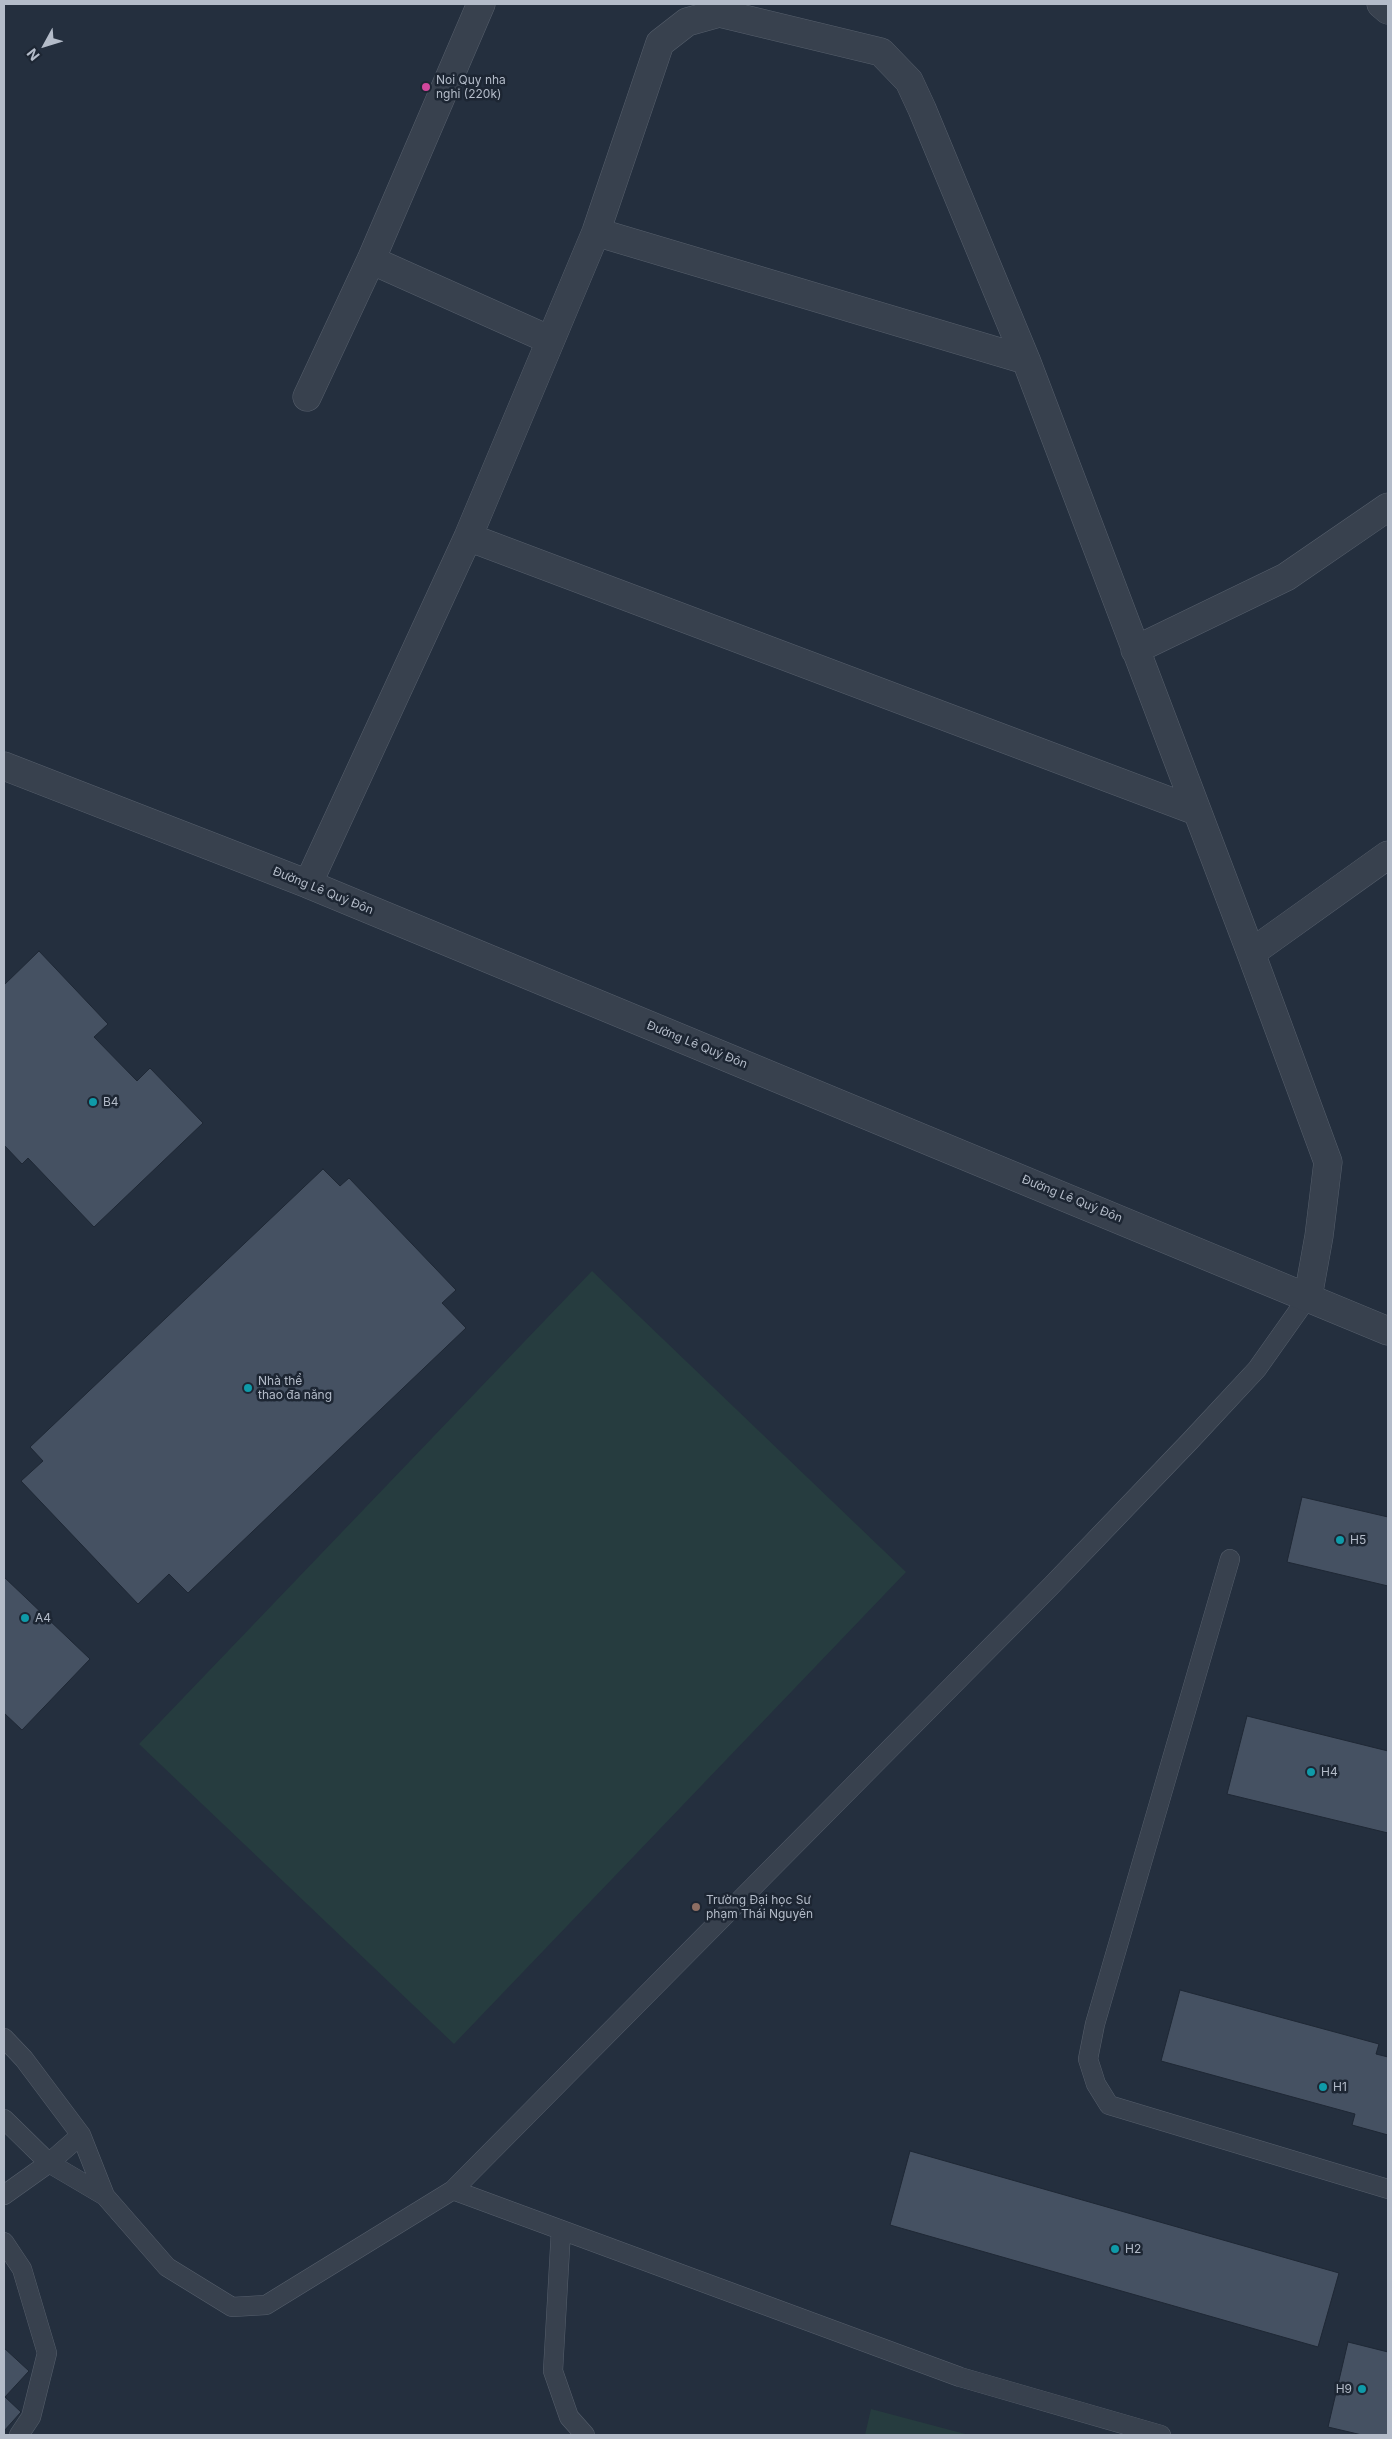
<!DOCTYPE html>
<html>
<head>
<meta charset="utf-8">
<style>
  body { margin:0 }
  #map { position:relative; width:1392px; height:2439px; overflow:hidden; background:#242f3e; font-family:Inter,sans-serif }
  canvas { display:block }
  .frame { position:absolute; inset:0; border:5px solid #b4bcc9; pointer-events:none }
  .north { position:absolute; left:20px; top:20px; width:50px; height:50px; -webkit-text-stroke:4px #1d2633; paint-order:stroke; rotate:231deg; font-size:14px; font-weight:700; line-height:20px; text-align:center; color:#b4bcc9 }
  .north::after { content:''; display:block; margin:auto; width:18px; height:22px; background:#b4bcc9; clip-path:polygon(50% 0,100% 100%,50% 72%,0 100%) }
</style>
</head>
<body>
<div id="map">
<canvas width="1392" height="2439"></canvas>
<div class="frame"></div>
<div class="north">N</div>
</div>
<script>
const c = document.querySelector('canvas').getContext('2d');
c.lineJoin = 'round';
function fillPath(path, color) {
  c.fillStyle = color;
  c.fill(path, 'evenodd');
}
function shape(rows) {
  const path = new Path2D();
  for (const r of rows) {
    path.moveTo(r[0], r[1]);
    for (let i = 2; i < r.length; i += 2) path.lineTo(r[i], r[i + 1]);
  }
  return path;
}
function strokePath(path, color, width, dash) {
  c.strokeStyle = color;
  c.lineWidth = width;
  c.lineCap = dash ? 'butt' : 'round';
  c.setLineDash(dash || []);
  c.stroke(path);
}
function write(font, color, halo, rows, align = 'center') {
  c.font = font + ' Inter,sans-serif';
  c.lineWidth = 5;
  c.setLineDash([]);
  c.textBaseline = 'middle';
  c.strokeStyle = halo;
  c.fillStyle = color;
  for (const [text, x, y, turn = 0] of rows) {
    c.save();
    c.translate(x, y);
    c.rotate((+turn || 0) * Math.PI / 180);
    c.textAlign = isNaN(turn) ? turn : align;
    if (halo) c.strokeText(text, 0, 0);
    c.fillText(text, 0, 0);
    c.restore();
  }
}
fillPath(shape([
  [592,1271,906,1572,454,2044,139,1744],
  [871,2409,969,2435,865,2435]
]), '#263c3f');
const building = shape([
  [39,951,108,1024,94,1037,137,1081,150,1068,203,1123,94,1227,28,1158,22,1164,4,1145,4,985,39,951],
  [323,1169,340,1186,349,1178,456,1290,442,1303,466,1328,188,1593,169,1574,138,1604,21,1481,43,1461,30,1447,323,1169],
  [1302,1497,1388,1517,1388,1586,1287,1562,1302,1497],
  [4,1577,90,1659,22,1730,4,1713,4,1577],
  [1247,1716,1388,1751,1388,1833,1227,1794,1247,1716],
  [1180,1990,1379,2044,1376,2054,1388,2057,1388,2135,1352,2125,1355,2114,1161,2061,1180,1990],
  [910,2151,1339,2273,1318,2347,890,2225,910,2151],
  [1348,2342,1388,2352,1388,2435,1362,2435,1328,2427,1348,2342],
  [4,2348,29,2371,5,2397,21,2412,4,2431,4,2348]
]);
fillPath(building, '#455162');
strokePath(building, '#1f2835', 1);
const service = shape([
  [1230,1559,1095,2024,1088,2059,1096,2084,1109,2105,1388,2189],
  [4,2038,24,2059,81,2135,105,2196],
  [4,2119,49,2163,105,2196,167,2267,232,2307,266,2305,453,2190,1052,1585,1191,1440,1257,1369,1308,1297],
  [453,2190,960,2377,1161,2435],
  [4,2195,49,2163,81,2135],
  [561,2230,553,2371,569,2417,585,2435],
  [4,2242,22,2269,47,2353,31,2417,19,2435]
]);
const minor = shape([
  [1381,4,1388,10],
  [596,232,1026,360],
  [371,260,550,340],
  [307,397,371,260,481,4],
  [468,537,1196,811],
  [1135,650,1286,577,1388,507],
  [4,766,308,884,1388,1331],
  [308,884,468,537,596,232,660,43,687,22,719,13,881,52,909,81,922,109,1026,360,1251,953,1328,1162,1319,1236,1308,1297],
  [1251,953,1388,855]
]);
strokePath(service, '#565f6c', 20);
strokePath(minor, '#565f6c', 29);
strokePath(service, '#38414e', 19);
strokePath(minor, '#38414e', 28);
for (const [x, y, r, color] of [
  [426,87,5,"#d1479c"],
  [93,1102,5,"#0f9aa8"],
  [248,1388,5,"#0f9aa8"],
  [1340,1540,5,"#0f9aa8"],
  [25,1618,5,"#0f9aa8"],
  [1311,1772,5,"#0f9aa8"],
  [696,1907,5,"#8d6e63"],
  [1323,2087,5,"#0f9aa8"],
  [1115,2249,5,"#0f9aa8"],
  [1362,2389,5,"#0f9aa8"]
]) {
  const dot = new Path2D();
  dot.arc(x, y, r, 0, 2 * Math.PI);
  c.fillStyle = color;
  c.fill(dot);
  strokePath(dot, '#1d2633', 2);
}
write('12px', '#b4bcc9', '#1d2633', [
  ["Noi Quy nha",436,80],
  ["nghi (220k)",436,94],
  ["B4",103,1102],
  ["Nhà thể",258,1381],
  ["thao đa năng",258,1395],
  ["H5",1350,1540],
  ["A4",35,1618],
  ["H4",1321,1772],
  ["Trường Đại học Sư",706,1900],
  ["phạm Thái Nguyên",706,1914],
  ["H1",1333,2087],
  ["H2",1125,2249],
  ["H9",1352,2389,"right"]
], 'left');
write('12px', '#b4bcc9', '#1d2633', [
  ["Đường Lê Quý Đôn",323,891,22],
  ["Đường Lê Quý Đôn",697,1045,22],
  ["Đường Lê Quý Đôn",1072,1199,22]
]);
</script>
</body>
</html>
